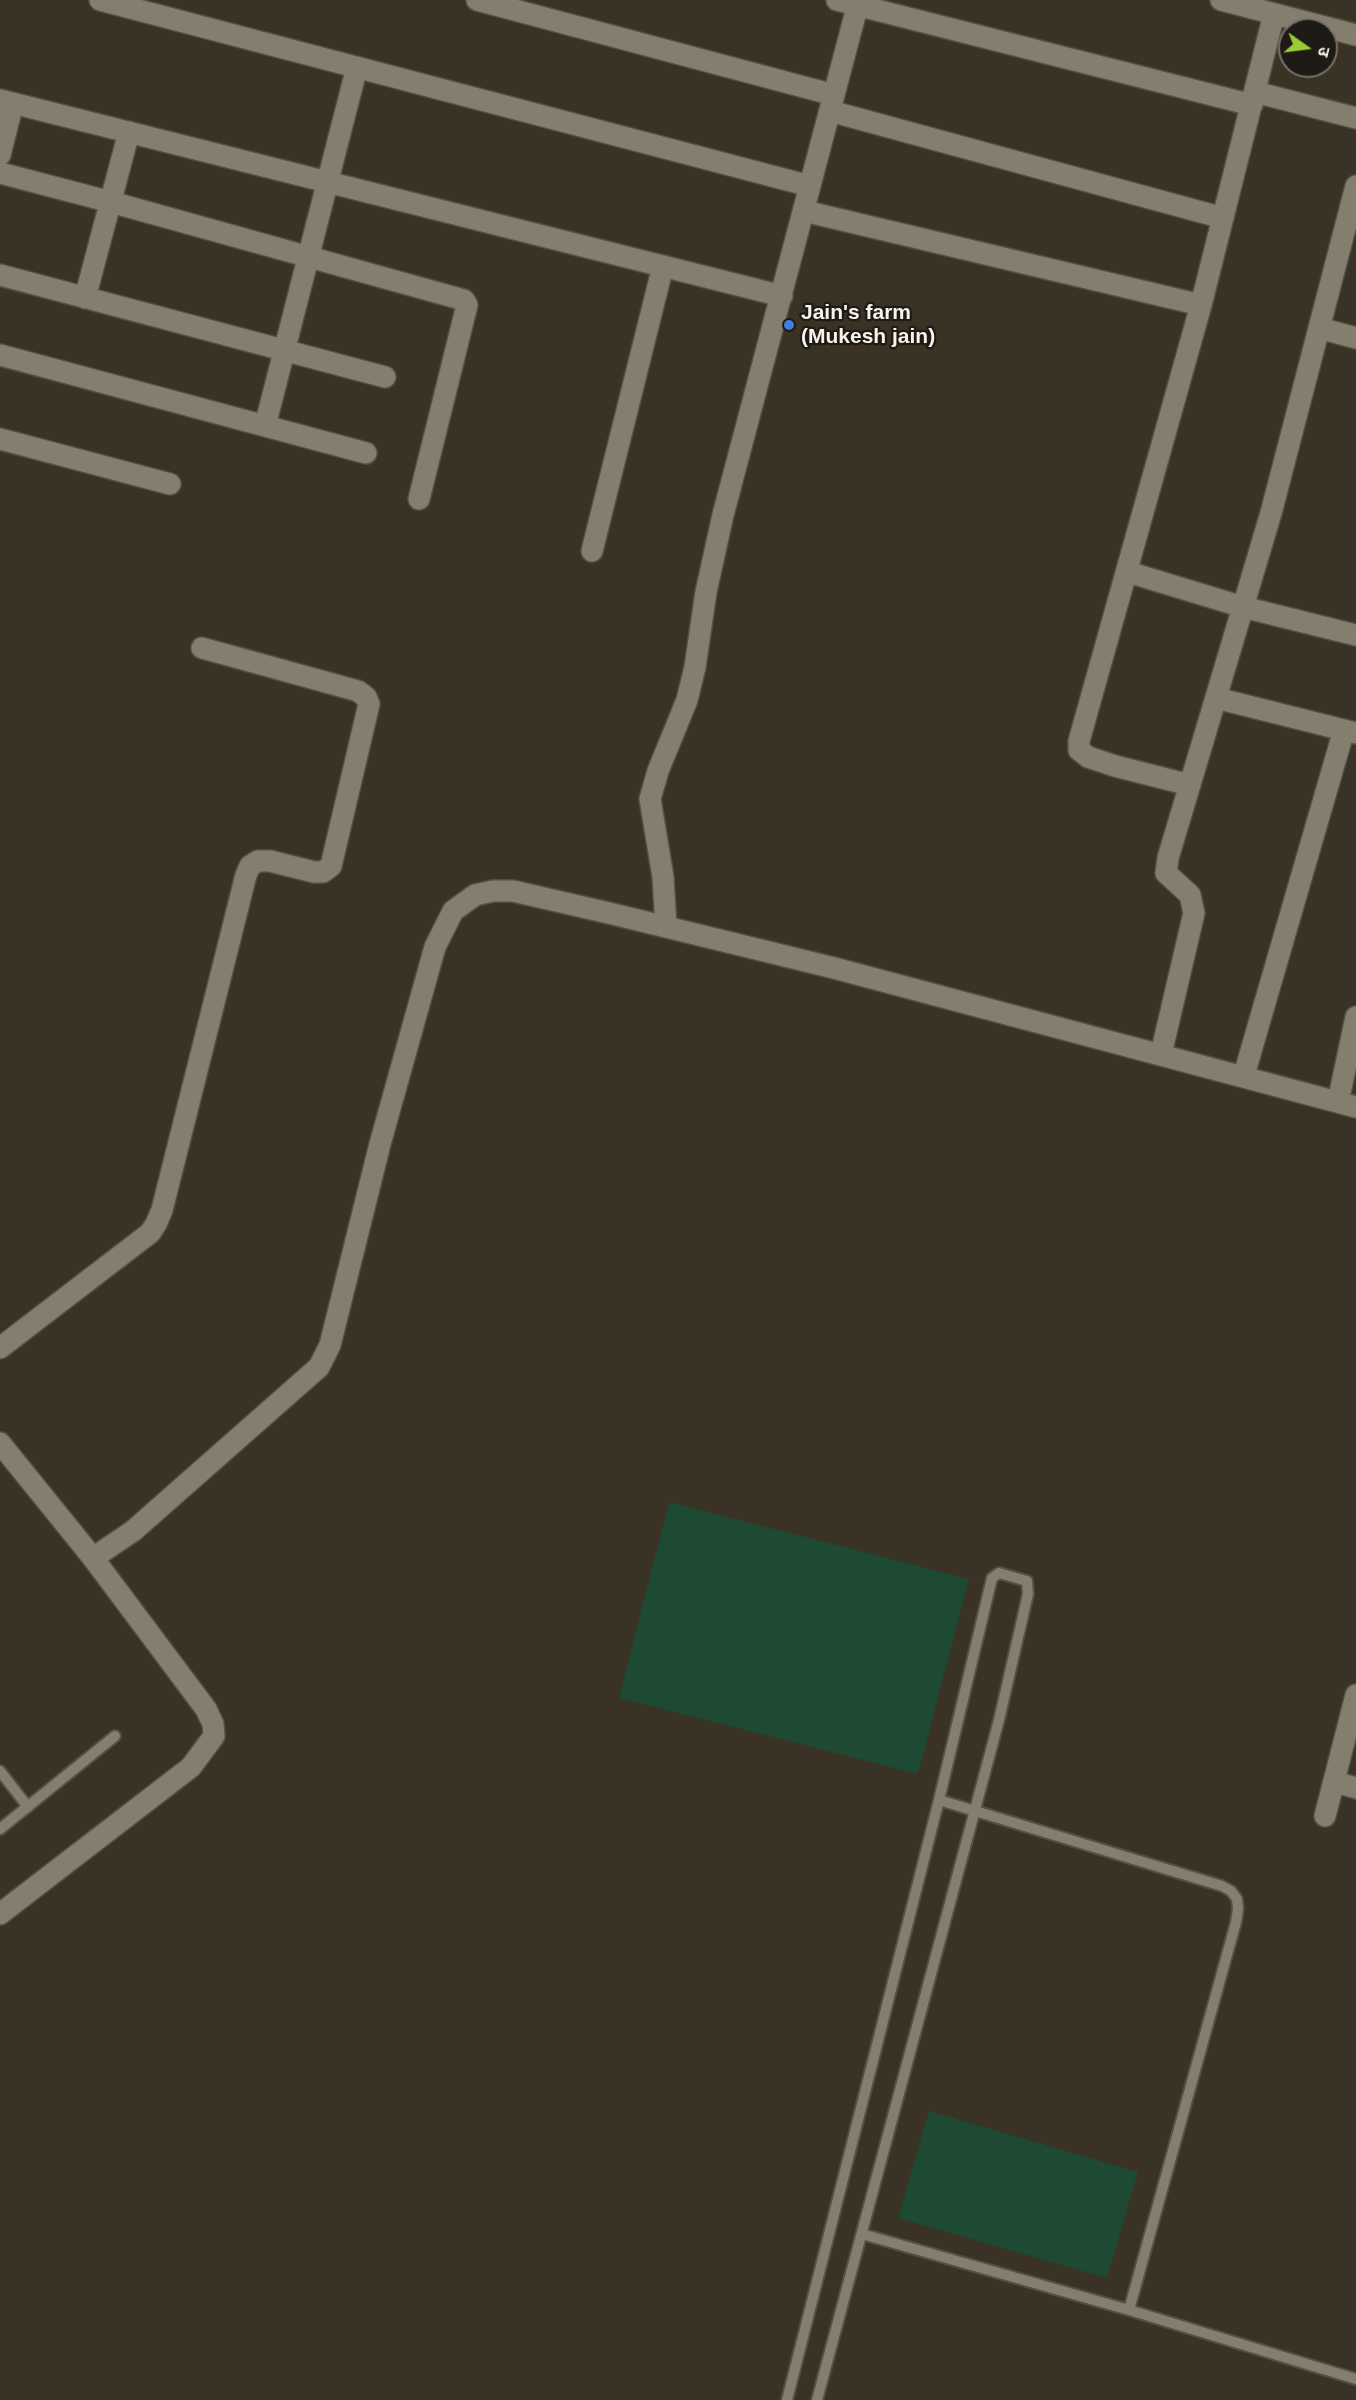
<!DOCTYPE html>
<html>
<head>
<meta charset="utf-8">
<style>
  body { margin:0 }
  #map { position:relative; width:1356px; height:2400px; overflow:hidden; background:#393225; font-family:Helvetica,"Noto Sans Devanagari",sans-serif }
  canvas { display:block }
  .north { position:absolute; left:1278px; top:18px; width:60px; height:60px; box-sizing:border-box; background:#1e1a15; border:2px solid #75716a; border-radius:50%; rotate:104deg; font-size:16px; font-weight:700; line-height:24px; text-align:center; color:#f7f3ea }
  .north::after { content:''; display:block; margin:auto; width:21px; height:27px; background:#98cb37; clip-path:polygon(50% 0,100% 100%,50% 72%,0 100%) }
</style>
</head>
<body>
<div id="map">
<canvas width="1356" height="2400"></canvas>
<div class="north">उ</div>
</div>
<script>
const c = document.querySelector('canvas').getContext('2d');
c.lineJoin = 'round';
function fillPath(path, color) {
  c.fillStyle = color;
  c.fill(path, 'evenodd');
}
function shape(rows) {
  const path = new Path2D();
  for (const r of rows) {
    path.moveTo(r[0], r[1]);
    for (let i = 2; i < r.length; i += 2) path.lineTo(r[i], r[i + 1]);
  }
  return path;
}
function strokePath(path, color, width, dash) {
  c.strokeStyle = color;
  c.lineWidth = width;
  c.lineCap = dash ? 'butt' : 'round';
  c.setLineDash(dash || []);
  c.stroke(path);
}
function write(font, color, halo, rows, align = 'center') {
  c.font = font + ' Helvetica,sans-serif';
  c.lineWidth = 4.5;
  c.setLineDash([]);
  c.textBaseline = 'middle';
  c.strokeStyle = halo;
  c.fillStyle = color;
  for (const [text, x, y, turn = 0] of rows) {
    c.save();
    c.translate(x, y);
    c.rotate((+turn || 0) * Math.PI / 180);
    c.textAlign = isNaN(turn) ? turn : align;
    if (halo) c.strokeText(text, 0, 0);
    c.fillText(text, 0, 0);
    c.restore();
  }
}
fillPath(shape([
  [669,1502,969,1579,918,1774,619,1698],
  [929,2111,1138,2172,1107,2278,898,2218]
]), '#1e4932');
const lane = shape([
  [0,1771,28,1807],
  [939,1800,1222,1886,1231,1891,1237,1899,1238,1909,1236,1922,1129,2310],
  [0,1829,115,1736],
  [862,2234,1129,2310,1356,2379],
  [787,2400,939,1800,992,1578,999,1573,1027,1581,1028,1594,999,1720,817,2400]
]);
const street = shape([
  [100,0,810,186],
  [477,0,834,95],
  [837,0,1252,105],
  [1221,0,1356,35],
  [1255,92,1356,118],
  [0,100,782,296],
  [830,111,1223,218],
  [0,155,13,103],
  [0,173,111,202,464,300,467,305,419,499],
  [1356,186,1271,513,1243,607,1356,635],
  [804,211,1201,305],
  [0,275,385,377],
  [85,298,129,132],
  [1319,328,1356,338],
  [0,355,366,453],
  [265,426,357,67],
  [0,439,170,484],
  [592,551,663,266],
  [1128,572,1243,607,1168,858,1166,873,1190,895,1194,913,1161,1054],
  [1216,698,1356,733],
  [1190,785,1115,766,1088,757,1079,750,1079,741,1201,305,1274,14],
  [666,927,663,877,650,799,658,771,687,700,695,667,706,592,723,515,859,0],
  [1244,1075,1344,730],
  [1338,1102,1356,1017],
  [0,1348,150,1233,156,1224,162,1210,246,875,250,866,258,861,270,861,314,872,323,872,331,866,369,704,366,697,358,691,202,648],
  [0,1443,93,1558,206,1709,213,1724,214,1736,191,1767,0,1914],
  [93,1558,133,1531,319,1367,330,1345,380,1144,435,947,453,911,475,895,493,891,513,891,613,914,834,968,1356,1107],
  [1335,1782,1356,1788],
  [1325,1816,1356,1695]
]);
strokePath(lane, '#544e43', 14);
strokePath(street, '#544e43', 24);
strokePath(lane, '#857d6e', 10);
strokePath(street, '#857d6e', 21);
for (const [x, y, r, color] of [
  [789,325,6,"#3f7fe0"]
]) {
  const dot = new Path2D();
  dot.arc(x, y, r, 0, 2 * Math.PI);
  c.fillStyle = color;
  c.fill(dot);
  strokePath(dot, '#1e1a15', 2);
}
write('bold 21px', '#f7f3ea', '#1e1a15', [
  ["Jain's farm",801,313],
  ["(Mukesh jain)",801,337]
], 'left');
</script>
</body>
</html>
